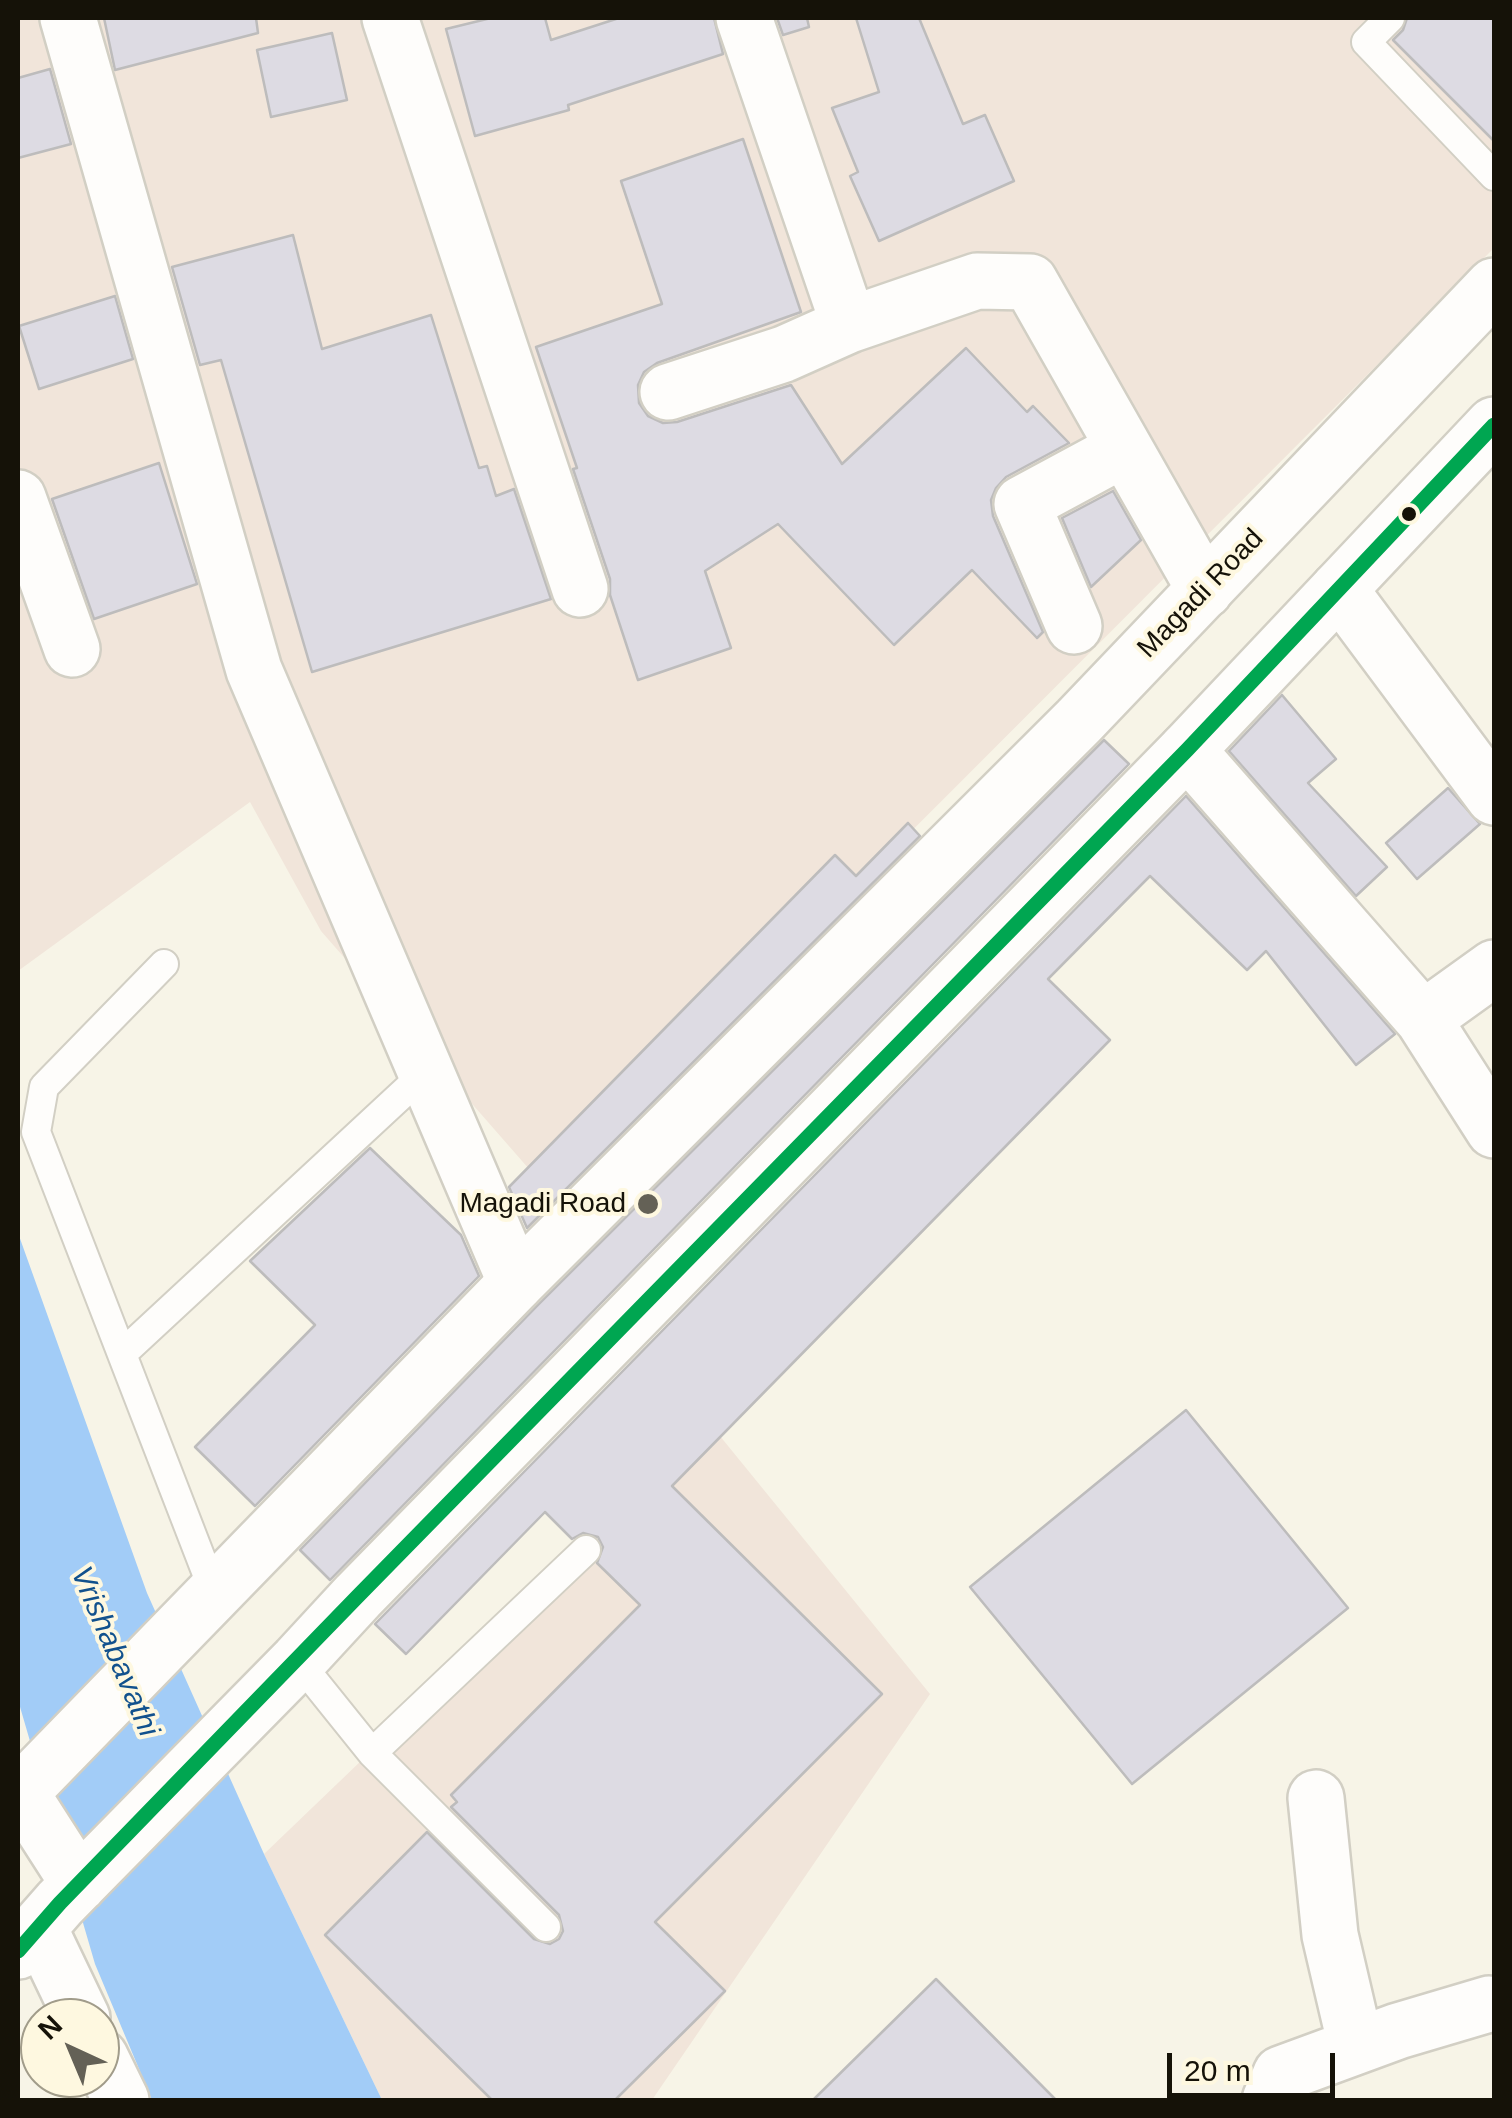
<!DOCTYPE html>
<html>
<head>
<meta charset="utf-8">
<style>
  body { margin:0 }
  #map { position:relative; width:1512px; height:2118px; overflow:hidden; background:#f7f4e7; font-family:Arial,sans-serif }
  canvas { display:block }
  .frame { position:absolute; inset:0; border:20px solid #151208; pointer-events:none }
  .north { position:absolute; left:20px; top:1998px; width:100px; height:100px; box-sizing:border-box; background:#fef8e0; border:2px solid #a19c8a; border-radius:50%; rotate:316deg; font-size:28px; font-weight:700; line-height:40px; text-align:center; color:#151208 }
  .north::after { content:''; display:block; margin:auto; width:35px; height:45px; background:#646156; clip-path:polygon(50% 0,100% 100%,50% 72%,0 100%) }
  .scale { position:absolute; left:1167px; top:2053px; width:168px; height:45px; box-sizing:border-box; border:5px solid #151208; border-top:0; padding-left:12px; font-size:30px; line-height:35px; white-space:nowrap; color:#151208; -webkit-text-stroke:8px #fef8e0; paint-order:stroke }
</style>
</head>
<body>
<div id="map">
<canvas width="1512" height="2118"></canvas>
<div class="frame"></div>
<div class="north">N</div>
<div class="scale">20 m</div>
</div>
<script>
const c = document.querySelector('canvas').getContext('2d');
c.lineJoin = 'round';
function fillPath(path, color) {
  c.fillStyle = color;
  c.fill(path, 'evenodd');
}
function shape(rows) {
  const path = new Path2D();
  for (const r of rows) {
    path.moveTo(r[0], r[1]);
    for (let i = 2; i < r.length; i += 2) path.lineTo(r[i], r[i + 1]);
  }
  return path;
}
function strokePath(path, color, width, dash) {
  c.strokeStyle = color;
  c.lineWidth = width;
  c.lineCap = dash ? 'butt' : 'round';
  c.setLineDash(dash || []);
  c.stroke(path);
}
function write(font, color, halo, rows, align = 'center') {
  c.font = font + ' Arial,sans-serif';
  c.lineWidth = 8;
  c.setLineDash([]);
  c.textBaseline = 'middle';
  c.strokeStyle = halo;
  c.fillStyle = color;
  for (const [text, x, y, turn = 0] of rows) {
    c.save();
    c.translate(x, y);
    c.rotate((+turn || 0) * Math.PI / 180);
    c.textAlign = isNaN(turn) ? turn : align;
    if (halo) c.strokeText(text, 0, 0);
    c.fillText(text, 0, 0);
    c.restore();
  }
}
fillPath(shape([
  [18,18,1494,18,1494,248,550,1193,321,931,250,802,18,971],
  [711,1425,930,1694,652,2100,382,2100,264,1854]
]), '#f1e5da');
fillPath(shape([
  [18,1233,147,1593,264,1854,382,2100,152,2100,95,1964,18,1700]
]), '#a2ccf7');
const building = shape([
  [104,18,256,18,258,33,115,70,104,18],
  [491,18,545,18,551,40,619,18,714,18,723,54,568,105,569,110,475,136,446,29,491,18],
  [777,18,807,18,809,27,783,35,777,18],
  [856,18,919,18,963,124,985,115,1014,181,879,241,850,176,858,172,832,108,879,92,856,18],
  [1407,18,1494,18,1494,141,1393,40,1403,30,1407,18],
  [332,33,347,100,271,117,257,50,332,33],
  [50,69,71,144,18,158,18,78,50,69],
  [743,139,801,312,657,363,644,372,638,385,639,403,648,416,663,423,677,422,791,385,842,464,966,348,1027,412,1033,406,1069,443,1006,477,996,488,991,500,993,516,1043,632,1037,638,972,570,894,645,778,524,705,571,731,648,638,680,610,595,610,579,573,469,577,468,536,347,662,304,621,181,743,139],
  [293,235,322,349,431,315,479,468,487,466,496,496,514,489,551,599,312,672,221,360,200,365,172,267,293,235],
  [115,296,133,359,39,389,19,326,115,296],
  [159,463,197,584,94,619,52,499,159,463],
  [1113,491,1141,540,1091,587,1062,518,1113,491],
  [1282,695,1336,759,1308,783,1387,867,1356,896,1229,751,1282,695],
  [1104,740,1129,764,330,1580,300,1550,538,1305,1104,740],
  [1448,788,1480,824,1417,879,1386,843,1448,788],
  [1186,796,1395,1034,1356,1065,1266,951,1247,970,1150,876,1048,979,1110,1040,672,1486,882,1694,655,1922,725,1991,615,2100,492,2100,325,1935,427,1832,534,1939,550,1944,559,1939,563,1931,559,1915,451,1807,457,1802,451,1795,640,1605,597,1563,603,1547,598,1537,583,1533,572,1539,545,1512,406,1654,375,1624,1186,796],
  [908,823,920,836,527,1228,509,1187,835,855,856,876,908,823],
  [370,1148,461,1235,479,1276,255,1506,195,1447,315,1325,250,1261,370,1148],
  [1186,1410,1348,1608,1132,1784,970,1587,1186,1410],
  [936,1979,1056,2100,813,2100,936,1979]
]);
fillPath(building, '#dddbe3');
strokePath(building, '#bdbcbc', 2.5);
const service = shape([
  [1390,18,1366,42,1494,176],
  [164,964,44,1087,36,1132,214,1592],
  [123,1353,426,1072],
  [298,1661,372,1753,546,1927],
  [372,1753,586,1550]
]);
const minor = shape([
  [68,18,254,670,516,1283],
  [390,18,580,589],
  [744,18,849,325,977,281,1030,282,1205,590],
  [668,392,784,354,849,325],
  [18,498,72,649],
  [1339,589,1494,797],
  [1074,626,1022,504,1124,449],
  [1187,750,1423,1019,1494,1130],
  [1423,1019,1494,968],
  [1316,1798,1330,1935,1356,2046],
  [39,1928,82,2018],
  [100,2057,121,2100],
  [1270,2100,1281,2074,1398,2031,1489,2004]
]);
const primary = shape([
  [20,1792,79,1884],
  [18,1795,516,1283,1079,721,1494,286],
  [18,1951,60,1903,298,1661,358,1596,1187,750,1494,425]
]);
strokePath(service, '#d2cfc4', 32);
strokePath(minor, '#d2cfc4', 60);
strokePath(primary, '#d2cfc4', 60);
strokePath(service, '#fefdfb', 28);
strokePath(minor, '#fefdfb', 55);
strokePath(primary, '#fefdfb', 55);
strokePath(shape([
  [18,1951,60,1903,358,1596,1187,750,1494,425]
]), '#00a651', 15);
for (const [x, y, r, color] of [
  [1409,514,9,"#151208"],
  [648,1204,12,"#646156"]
]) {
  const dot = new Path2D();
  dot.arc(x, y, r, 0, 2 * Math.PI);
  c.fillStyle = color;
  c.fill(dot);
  strokePath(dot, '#fef8e0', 4);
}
write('28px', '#151208', '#fef8e0', [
  ["Magadi Road",1201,594,-46]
]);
write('28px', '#151208', '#fef8e0', [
  ["Magadi Road",626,1204]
], 'right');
write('italic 30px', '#11518d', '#fef8e0', [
  ["Vrishabavathi",114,1652,67]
]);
</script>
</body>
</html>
